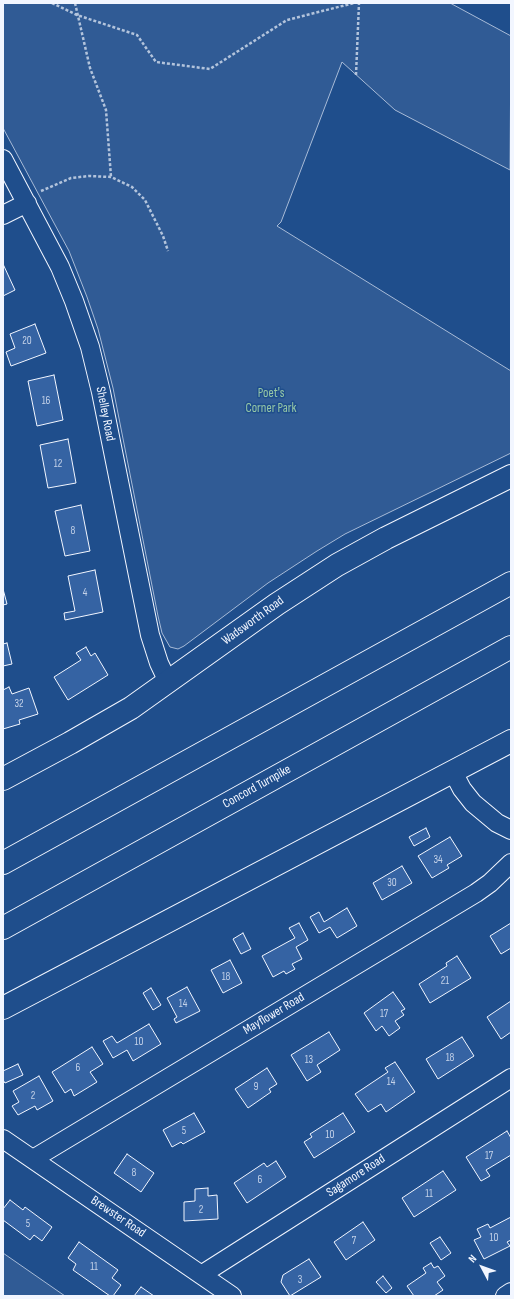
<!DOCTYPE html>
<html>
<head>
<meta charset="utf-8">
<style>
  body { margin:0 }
  #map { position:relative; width:514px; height:1299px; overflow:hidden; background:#1f4e8c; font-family:"Sofia Sans Condensed",sans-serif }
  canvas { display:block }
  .frame { position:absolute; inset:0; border:4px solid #f2f6ff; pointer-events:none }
  .north { position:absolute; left:462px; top:1247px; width:40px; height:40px; -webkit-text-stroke:3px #1f4e8c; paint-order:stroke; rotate:311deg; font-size:11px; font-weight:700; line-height:16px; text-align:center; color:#f2f6ff }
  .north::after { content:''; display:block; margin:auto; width:14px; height:18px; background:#f2f6ff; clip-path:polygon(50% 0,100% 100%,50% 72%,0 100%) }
</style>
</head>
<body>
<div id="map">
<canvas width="514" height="1299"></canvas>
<div class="frame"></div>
<div class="north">N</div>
</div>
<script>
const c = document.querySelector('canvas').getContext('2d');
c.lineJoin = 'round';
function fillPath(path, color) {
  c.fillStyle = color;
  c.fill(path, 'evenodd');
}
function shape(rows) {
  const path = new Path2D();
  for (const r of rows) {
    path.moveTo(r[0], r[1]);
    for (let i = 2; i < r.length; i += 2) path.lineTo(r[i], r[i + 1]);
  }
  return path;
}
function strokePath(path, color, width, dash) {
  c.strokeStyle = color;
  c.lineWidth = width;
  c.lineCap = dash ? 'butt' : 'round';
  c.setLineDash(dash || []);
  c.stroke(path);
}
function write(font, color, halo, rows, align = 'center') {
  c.font = font + ' "Sofia Sans Condensed",sans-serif';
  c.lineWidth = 3;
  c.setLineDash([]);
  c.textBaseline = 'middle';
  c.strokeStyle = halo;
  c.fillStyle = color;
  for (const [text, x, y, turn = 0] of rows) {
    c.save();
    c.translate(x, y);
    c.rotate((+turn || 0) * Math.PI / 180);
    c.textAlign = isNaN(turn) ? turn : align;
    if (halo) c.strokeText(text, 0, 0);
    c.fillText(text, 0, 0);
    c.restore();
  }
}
const green = shape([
  [3,3,450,3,511,36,510,170,395,110,342,62,281,222,277,226,511,371,511,453,345,534,317,551,268,583,184,646,178,649,170,647,162,633,158,616,113,388,98,329,87,297,69,251,3,128,3,3],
  [3,1253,65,1296,3,1296,3,1253]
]);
fillPath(green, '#305b95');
strokePath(green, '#a8bbd7', 1);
const building = shape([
  [3,264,15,290,3,296,3,264],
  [35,324,46,353,11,366,6,352,15,348,10,334,35,324],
  [54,375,63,420,37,426,28,381,54,375],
  [68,439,76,483,48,488,40,445,68,439],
  [81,505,90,551,65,556,55,511,81,505],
  [95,570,103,612,65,620,64,613,75,611,68,576,95,570],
  [3,589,7,604,3,605,3,589],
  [7,643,12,664,3,666,3,644,7,643],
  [86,647,91,656,95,653,108,675,68,700,54,677,81,660,76,653,86,647],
  [9,687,12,694,29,688,38,714,19,720,20,724,3,729,3,690,9,687],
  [426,828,430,837,414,846,409,837,426,828],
  [450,837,462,856,447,865,449,868,432,878,418,856,450,837],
  [402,866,412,883,382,900,373,883,402,866],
  [347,908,357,926,337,938,330,927,319,933,310,917,319,912,324,922,347,908],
  [299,923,308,940,296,947,302,959,292,964,295,969,286,974,284,971,273,977,262,956,295,938,289,928,299,923],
  [511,923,511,948,501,954,490,936,511,923],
  [243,933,251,949,241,954,233,939,243,933],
  [457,956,471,978,430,1003,419,984,447,966,446,963,457,956],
  [230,960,242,983,223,993,211,970,230,960],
  [187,987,200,1011,176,1023,174,1019,177,1017,167,998,187,987],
  [151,988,161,1005,153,1010,143,993,151,988],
  [393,992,405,1009,401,1011,404,1015,395,1021,400,1028,389,1036,382,1026,376,1031,364,1013,393,992],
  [511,1001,511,1032,501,1039,487,1017,511,1001],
  [149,1024,161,1044,133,1061,127,1050,113,1058,103,1041,112,1036,117,1043,149,1024],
  [329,1032,340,1050,317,1065,321,1072,307,1081,291,1055,329,1032],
  [462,1037,474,1056,438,1079,426,1059,462,1037],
  [92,1047,103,1064,90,1072,97,1082,74,1096,71,1089,65,1093,52,1072,92,1047],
  [395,1062,415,1092,386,1112,381,1104,368,1112,355,1094,388,1072,385,1068,395,1062],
  [18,1064,23,1075,5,1083,3,1080,3,1071,18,1064],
  [267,1068,277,1084,269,1089,271,1092,248,1108,235,1089,267,1068],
  [39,1076,53,1101,37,1110,35,1106,18,1115,12,1106,19,1102,13,1091,39,1076],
  [194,1113,205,1132,183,1144,181,1142,172,1147,163,1130,194,1113],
  [343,1113,355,1132,314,1158,304,1142,312,1137,310,1134,343,1113],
  [507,1131,511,1138,511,1155,486,1170,490,1176,481,1181,466,1157,507,1131],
  [127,1154,154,1173,141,1192,114,1173,127,1154],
  [276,1161,286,1177,247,1203,234,1183,264,1163,267,1167,276,1161],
  [443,1171,456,1190,414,1217,402,1198,443,1171],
  [208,1188,208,1196,217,1195,218,1219,184,1221,184,1202,195,1201,195,1189,208,1188],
  [10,1200,23,1210,25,1207,52,1227,42,1241,34,1235,30,1240,3,1220,3,1209,10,1200],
  [511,1217,511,1240,507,1242,510,1246,484,1259,474,1240,481,1237,477,1229,488,1224,490,1228,511,1217],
  [363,1222,375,1240,346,1260,334,1242,363,1222],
  [440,1237,451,1253,441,1260,430,1243,440,1237],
  [79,1242,118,1270,112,1278,121,1285,113,1296,110,1296,73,1270,76,1264,68,1258,79,1242],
  [309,1259,321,1277,290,1296,281,1282,283,1275,309,1259],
  [431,1263,434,1268,438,1266,445,1276,437,1282,443,1290,434,1296,414,1296,407,1286,426,1273,423,1268,431,1263],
  [383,1276,392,1288,386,1293,376,1282,383,1276],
  [141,1287,154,1296,134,1296,141,1287]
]);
fillPath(building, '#3563a3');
strokePath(building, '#f2f6ff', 1);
const street = shape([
  [3,159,60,267,74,301,90,347,101,392,150,635,159,663,168,682],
  [3,215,27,203],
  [453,772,462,789,473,803,497,823,511,830],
  [3,1139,232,1296],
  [33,1159,476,893,490,883,511,863],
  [201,1275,511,1078],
  [505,1296,511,1292]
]);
const secondary = shape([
  [3,779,70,743,131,708,277,604,337,565,386,538,511,476],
  [3,1008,511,741]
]);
const highway = shape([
  [3,863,511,583],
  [3,928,511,647]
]);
strokePath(street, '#f2f6ff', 20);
strokePath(secondary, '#f2f6ff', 24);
strokePath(highway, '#f2f6ff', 24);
strokePath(shape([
  [52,3,77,15,137,35,156,62,210,69,287,20,354,3],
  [75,3,90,68,106,110,111,177],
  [356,75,359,3],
  [41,191,71,178,89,176,111,177,132,187,145,200,163,236,168,251]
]), '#b3c4dc', 2.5, [3, 2]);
strokePath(street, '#1f4e8c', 18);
strokePath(secondary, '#1f4e8c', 22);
strokePath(highway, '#1f4e8c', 22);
write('11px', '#c3d1e8', null, [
  ["20",27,341],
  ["16",46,401],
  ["12",58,464],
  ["8",73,531],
  ["4",85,593],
  ["32",19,704],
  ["34",438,860],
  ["30",392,883],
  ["18",226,977],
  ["21",445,981],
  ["14",183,1004],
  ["17",384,1014],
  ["10",139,1042],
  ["18",450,1058],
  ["13",309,1060],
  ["6",78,1068],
  ["14",391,1082],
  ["9",256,1087],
  ["2",33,1096],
  ["5",184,1131],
  ["10",330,1135],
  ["17",489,1156],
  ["8",134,1173],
  ["6",260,1180],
  ["11",429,1194],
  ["2",201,1210],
  ["5",28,1224],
  ["10",494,1238],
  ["7",354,1241],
  ["11",94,1267],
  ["3",300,1280]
]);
write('13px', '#97c8a6', '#1f4e8c', [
  ["Poet's",271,394],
  ["Corner Park",271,409]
]);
write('13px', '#f2f6ff', '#1f4e8c', [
  ["Shelley Road",105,414,79],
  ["Wadsworth Road",253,621,-36],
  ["Concord Turnpike",257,787,-29],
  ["Mayflower Road",274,1014,-31],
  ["Sagamore Road",356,1176,-33],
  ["Brewster Road",118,1217,34]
]);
</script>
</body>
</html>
